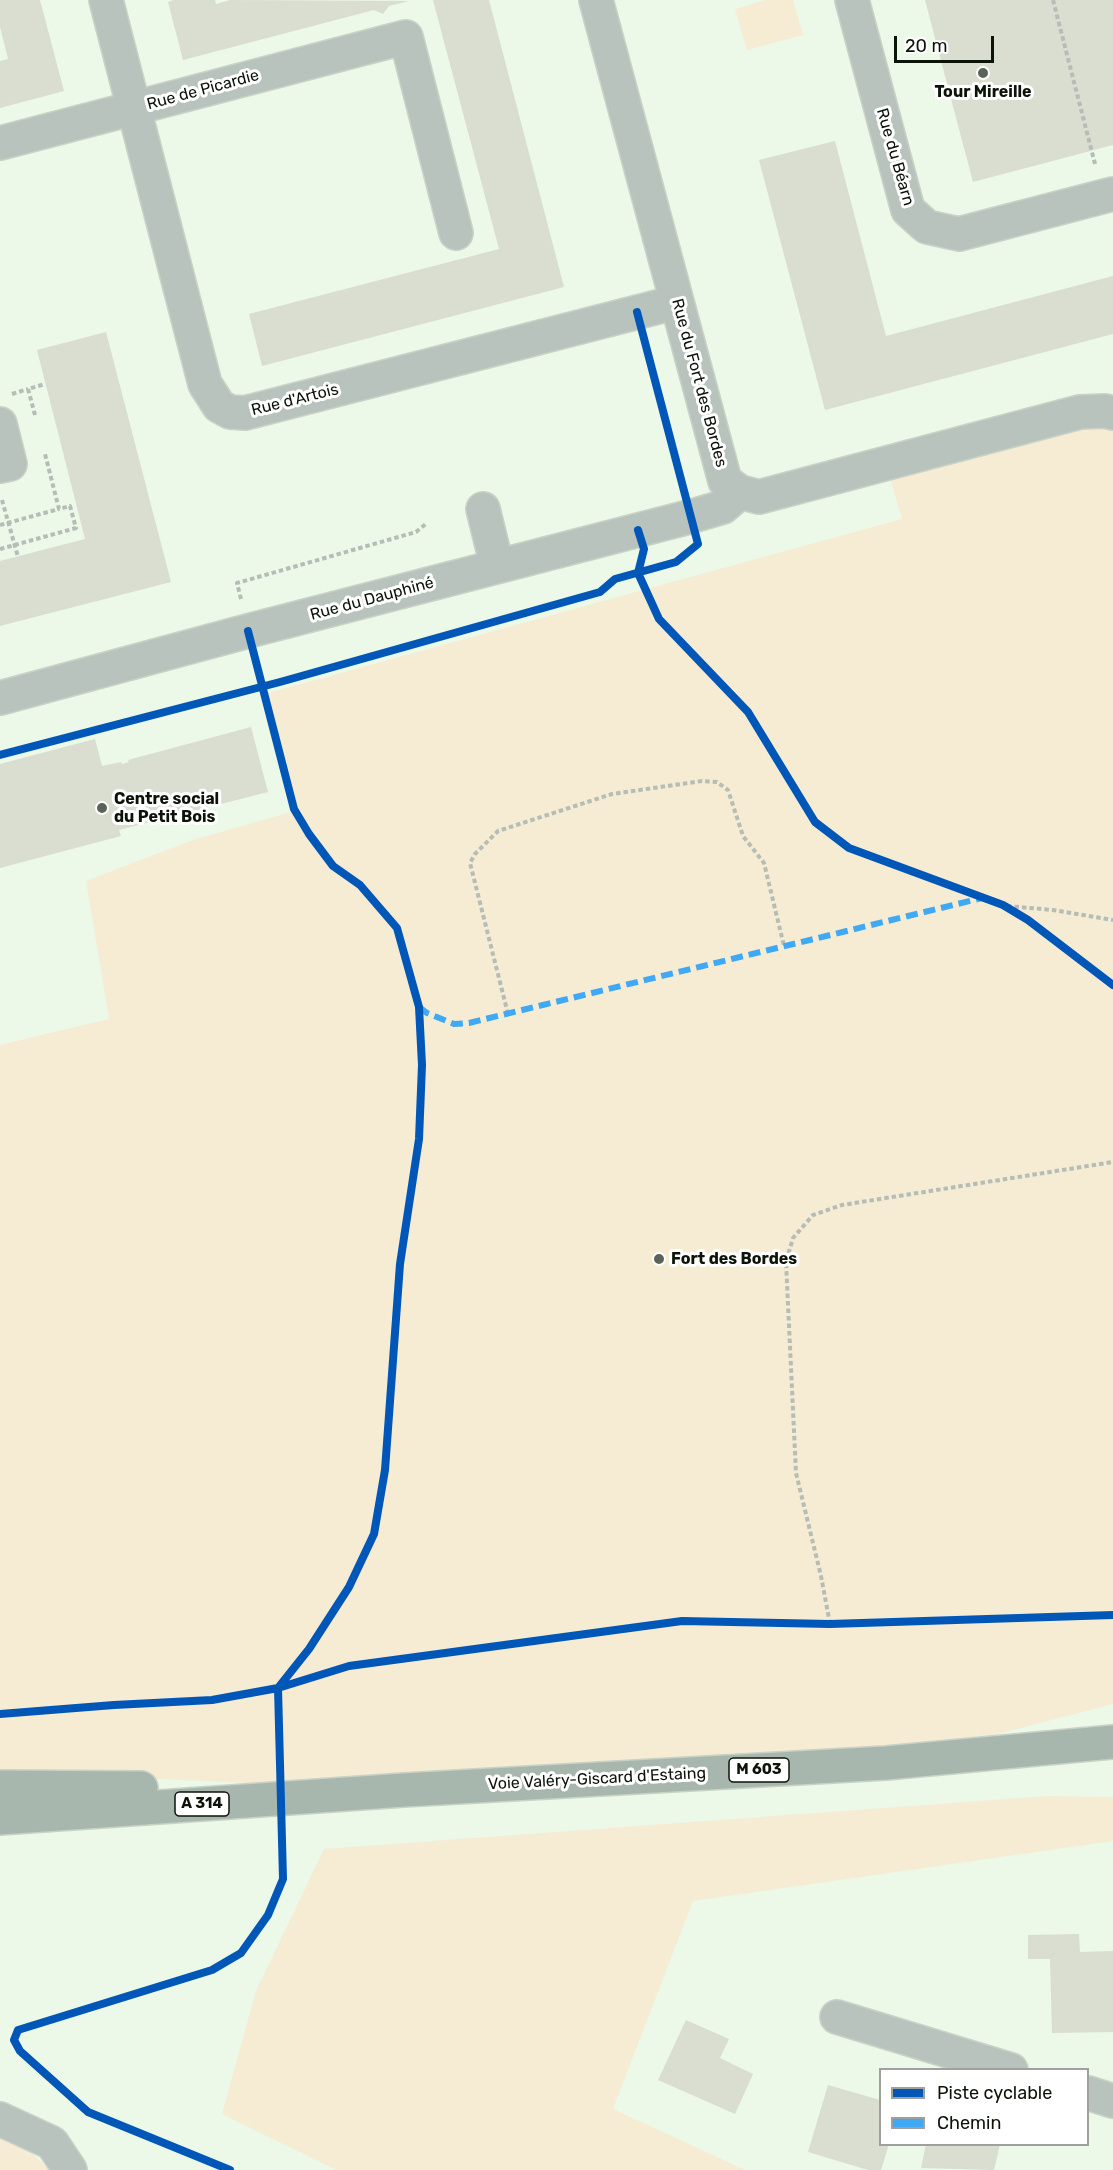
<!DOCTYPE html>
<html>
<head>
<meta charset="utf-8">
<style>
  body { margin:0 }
  #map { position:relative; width:1113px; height:2170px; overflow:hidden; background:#ecf8e8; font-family:Rubik,sans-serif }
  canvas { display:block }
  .legend { position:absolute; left:879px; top:2068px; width:210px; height:78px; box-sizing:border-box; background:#fff; border:2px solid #9ea19d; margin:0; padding:8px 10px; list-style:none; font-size:18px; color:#0c1309 }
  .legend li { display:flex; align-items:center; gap:12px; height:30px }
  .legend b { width:30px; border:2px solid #9ea19d }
  .scale { position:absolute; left:894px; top:36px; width:100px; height:27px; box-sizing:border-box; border:3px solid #0c1309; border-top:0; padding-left:8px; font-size:18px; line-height:21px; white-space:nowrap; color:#0c1309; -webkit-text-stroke:4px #fff; paint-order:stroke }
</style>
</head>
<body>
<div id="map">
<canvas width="1113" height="2170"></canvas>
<ul class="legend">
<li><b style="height:8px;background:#0057b8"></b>Piste cyclable</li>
<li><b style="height:8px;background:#3fa9f5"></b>Chemin</li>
</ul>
<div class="scale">20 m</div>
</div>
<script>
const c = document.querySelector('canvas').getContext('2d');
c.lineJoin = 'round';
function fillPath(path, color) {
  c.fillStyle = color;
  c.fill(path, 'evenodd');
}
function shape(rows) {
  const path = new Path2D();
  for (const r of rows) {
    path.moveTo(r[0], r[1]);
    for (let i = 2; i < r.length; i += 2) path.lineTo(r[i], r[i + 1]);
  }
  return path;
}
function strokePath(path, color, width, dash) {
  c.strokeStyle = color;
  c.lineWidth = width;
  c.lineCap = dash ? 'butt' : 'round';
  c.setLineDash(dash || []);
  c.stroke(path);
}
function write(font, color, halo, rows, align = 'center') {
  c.font = font + ' Rubik,sans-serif';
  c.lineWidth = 6;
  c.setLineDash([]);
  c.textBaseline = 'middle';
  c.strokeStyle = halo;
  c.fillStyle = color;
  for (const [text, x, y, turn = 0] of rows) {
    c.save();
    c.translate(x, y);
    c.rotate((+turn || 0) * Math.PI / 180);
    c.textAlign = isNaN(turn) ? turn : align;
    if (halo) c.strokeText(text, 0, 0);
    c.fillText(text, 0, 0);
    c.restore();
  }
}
fillPath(shape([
  [766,0,793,0,803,35,747,50,735,9],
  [1113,413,1113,1704,886,1763,404,1790,0,1772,0,1045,109,1019,86,881,193,840,298,810,268,693,902,519,886,463],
  [1048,1796,1113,1797,1113,1841,693,1901,613,2109,745,2170,336,2170,222,2114,256,1991,324,1849],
  [0,2135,21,2144,50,2170,0,2170]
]), '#f5ecd3');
fillPath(shape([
  [0,0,40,0,64,91,0,108,0,61,8,59,0,27],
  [174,0,215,0,216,4,230,0,409,1,389,6,383,14,374,10,183,60,168,2],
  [433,0,489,0,564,287,262,366,249,314,499,249],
  [925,0,1113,0,1113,145,973,182],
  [835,141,886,336,1113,276,1113,334,825,410,759,160],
  [106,332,171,582,0,626,0,561,85,539,37,350],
  [251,727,268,792,119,830,121,836,0,868,0,764,95,739,102,766,121,762,122,764,129,762,128,760],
  [1079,1934,1080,1952,1113,1951,1113,2032,1052,2033,1050,1959,1028,1959,1028,1935],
  [686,2020,729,2039,720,2058,753,2074,735,2114,658,2080],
  [828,2085,880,2100,880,2144,889,2144,881,2170,868,2170,808,2152],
  [926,2144,1000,2144,994,2170,921,2168]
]), '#d9ded0');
const minor = shape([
  [106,0,205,384,219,406,230,412,245,413,677,302],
  [596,0,725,481,740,492,759,497,1080,412,1105,411,1113,413],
  [852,0,908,210,927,227,959,234,1113,194],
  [0,143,406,37,456,233],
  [0,424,10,464,0,466],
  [483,509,497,566],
  [0,698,248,631,689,517,723,507,740,492],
  [837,2017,1011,2070],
  [1088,2093,1113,2101],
  [0,2119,52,2143,70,2170]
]);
const highway = shape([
  [0,1787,141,1788],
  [0,1818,404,1790,886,1763,1113,1742]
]);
strokePath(minor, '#c9d2c6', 36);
strokePath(highway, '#c9d2c6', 36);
strokePath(shape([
  [1053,0,1095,164],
  [12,394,28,389],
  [35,415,28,389,45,384],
  [2,500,18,557],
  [0,525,59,509],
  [0,549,76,528,70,506,59,509,45,454],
  [640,565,638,573,659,619,748,712,815,822,849,848,1003,905,1028,920,1113,985],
  [241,599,237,583,416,532,427,523],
  [257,662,294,809,309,834,333,866,360,885,397,928,419,1007,422,1065,419,1139,400,1264,385,1470,374,1534,349,1587,309,1649,278,1688,280,1728],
  [1007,906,1053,910,1113,920],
  [508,1014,470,863,475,854,498,831,612,794,702,781,717,782,728,790,743,836,764,863,784,946],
  [830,1624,821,1576,796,1473,786,1262,793,1238,813,1215,842,1205,1113,1162],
  [0,1714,114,1705,212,1700,278,1688,349,1666,682,1621,830,1624,1113,1615],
  [230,2170,88,2112,20,2051,14,2040,18,2030,212,1970,241,1953,268,1915,283,1879]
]), '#b5bdb6', 4, [4.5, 3]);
strokePath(minor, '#b9c3be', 33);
strokePath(highway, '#a8b7ad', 33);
strokePath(shape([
  [280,1728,283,1879]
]), '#b5bdb6', 4, [4.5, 3]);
strokePath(shape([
  [419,1007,427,1013,454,1024,469,1023,982,898]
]), '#3fa9f5', 6, [12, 6]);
strokePath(shape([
  [638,530,644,549,638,573,659,619,748,712,815,822,849,848,1003,905,1028,920,1113,985],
  [0,755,280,682,600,592,615,579,676,562,698,544,637,312],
  [0,1714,114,1705,212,1700,278,1688,349,1666,682,1621,830,1624,1113,1615],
  [230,2170,88,2112,20,2051,14,2040,18,2030,212,1970,241,1953,268,1915,283,1879,278,1688,309,1649,349,1587,374,1534,385,1470,400,1264,419,1139,422,1065,419,1007,397,928,360,885,333,866,309,834,294,809,248,631]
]), '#0057b8', 8);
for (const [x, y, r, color] of [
  [983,73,6,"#5a6357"],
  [102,808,6,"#5a6357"],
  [659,1259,6,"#5a6357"]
]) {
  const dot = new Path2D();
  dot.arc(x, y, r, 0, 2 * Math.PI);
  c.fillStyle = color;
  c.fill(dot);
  strokePath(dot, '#fff', 2);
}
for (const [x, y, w] of [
  [759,1770,60],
  [202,1804,54]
]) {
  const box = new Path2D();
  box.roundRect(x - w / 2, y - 12, w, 24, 4.5);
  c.fillStyle = '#fff';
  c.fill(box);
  strokePath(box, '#0c1309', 1.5);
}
write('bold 15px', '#0c1309', null, [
  ["M 603",759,1770],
  ["A 314",202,1804]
]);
write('16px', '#0c1309', '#fff', [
  ["Rue de Picardie",203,90,-15],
  ["Rue du Béarn",895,157,74],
  ["Rue du Fort des Bordes",699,383,75],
  ["Rue d'Artois",295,400,-14],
  ["Rue du Dauphiné",372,599,-15],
  ["Voie Valéry-Giscard d'Estaing",597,1779,-3]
]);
write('bold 16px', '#0c1309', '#fff', [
  ["Tour Mireille",983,92,"center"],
  ["Centre social",114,799],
  ["du Petit Bois",114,817],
  ["Fort des Bordes",671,1259]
], 'left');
</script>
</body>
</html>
